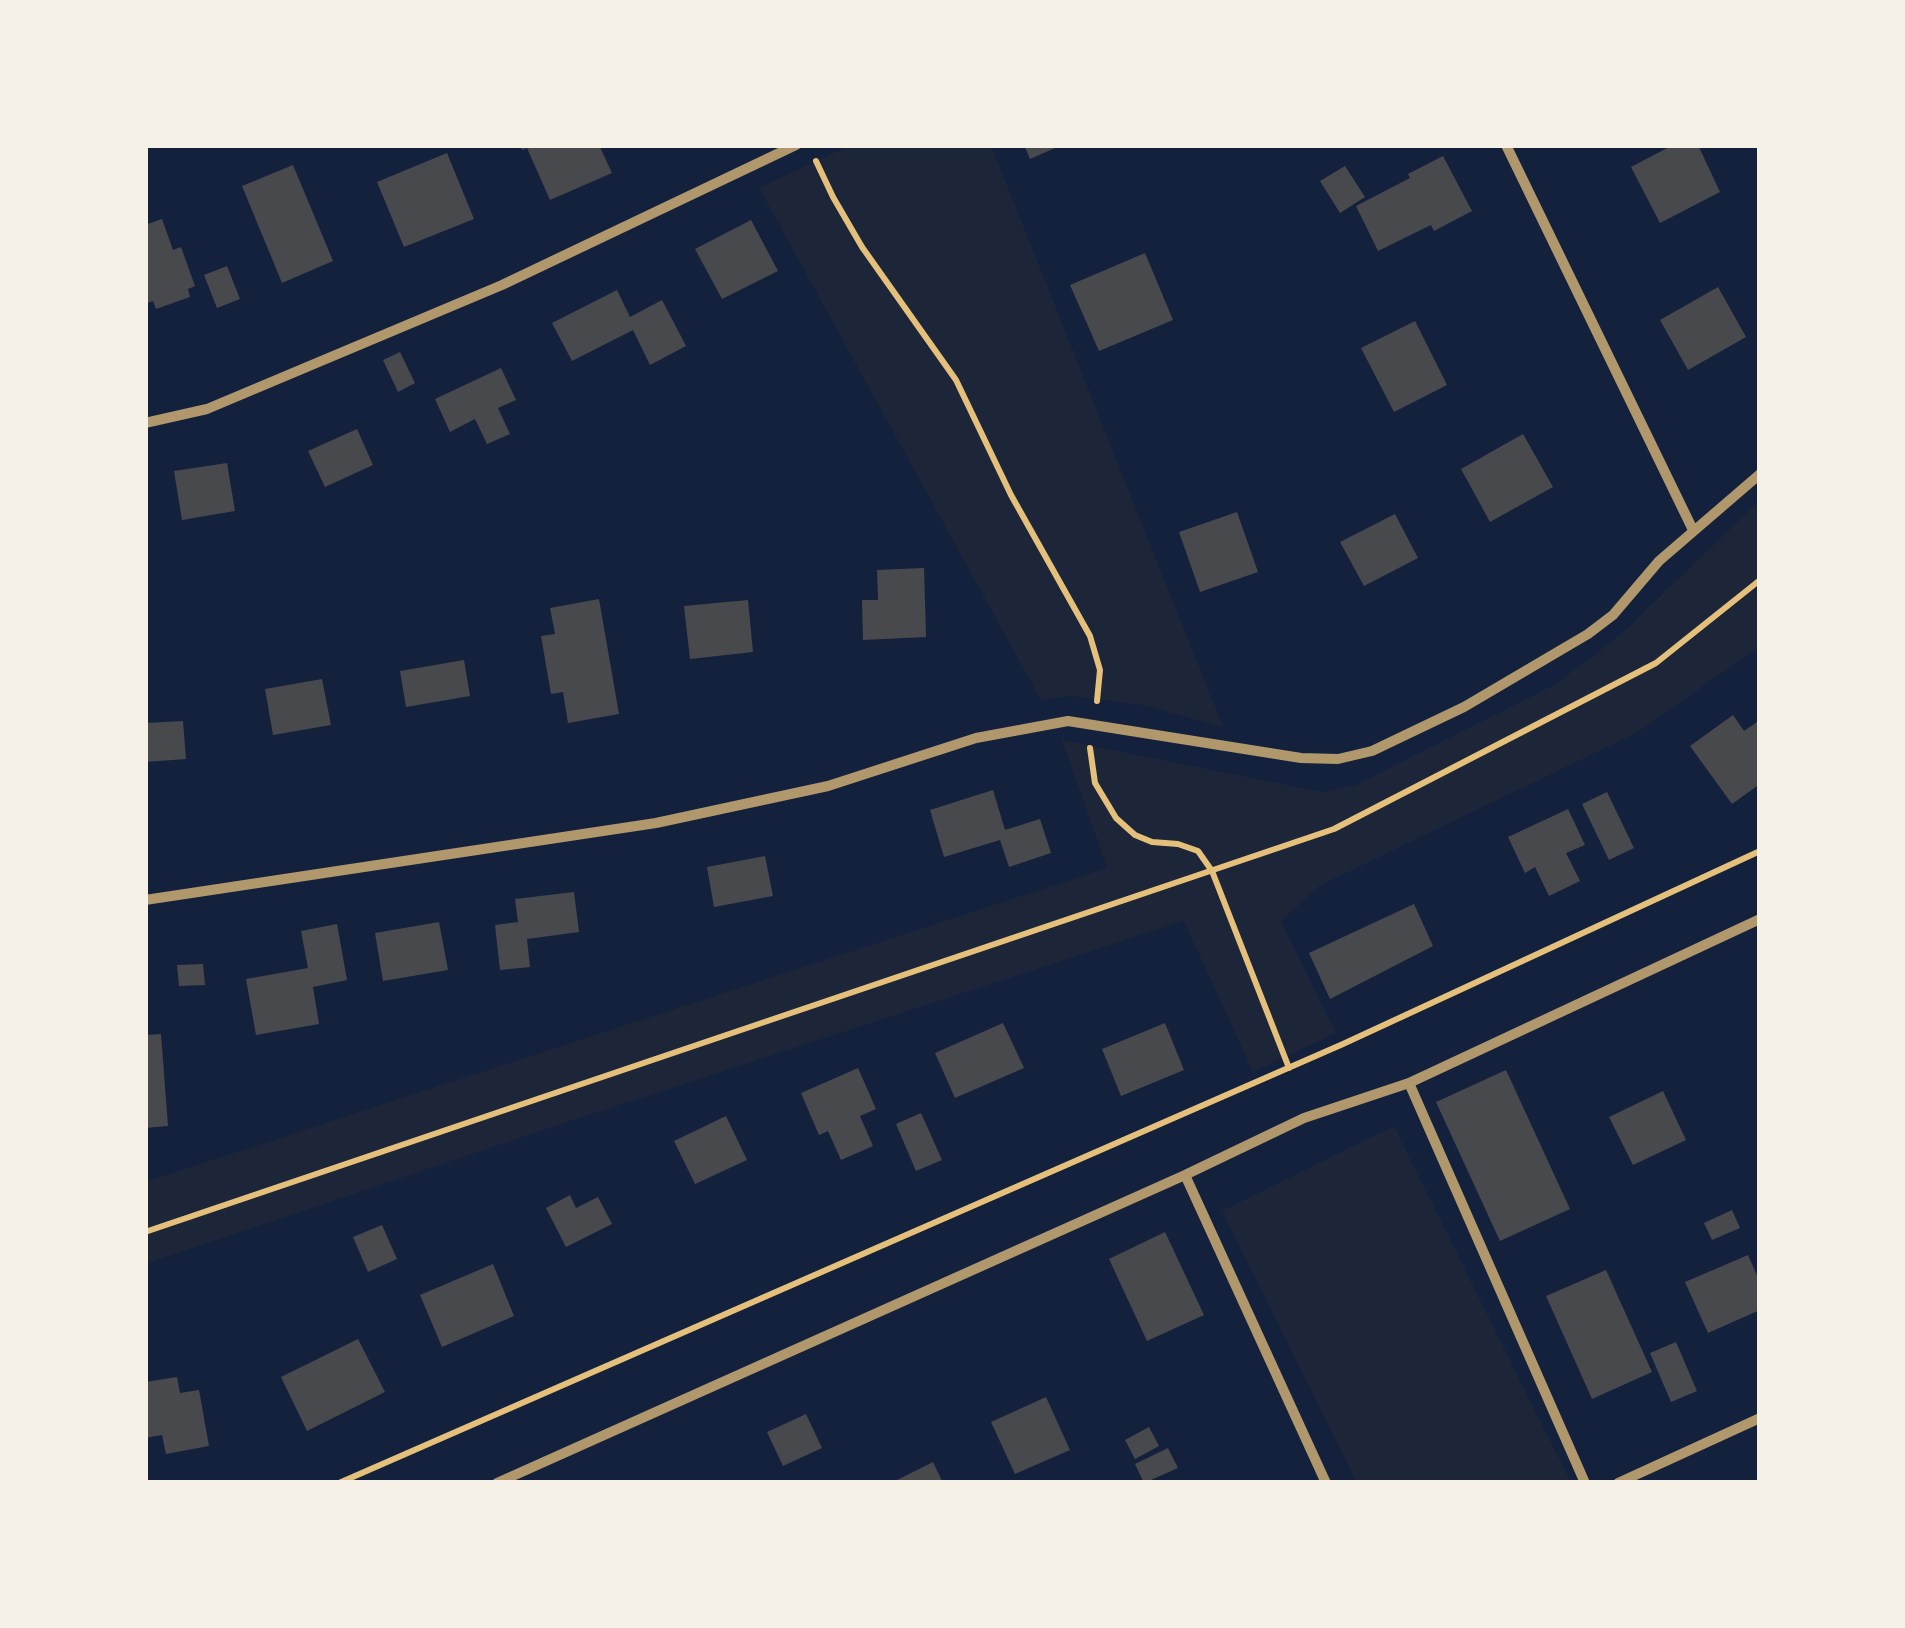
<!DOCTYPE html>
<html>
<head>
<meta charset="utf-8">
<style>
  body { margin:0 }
  #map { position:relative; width:1905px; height:1628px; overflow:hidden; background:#14213d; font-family:Barlow,sans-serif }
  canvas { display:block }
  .frame { position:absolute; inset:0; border:148px solid #f6f1e7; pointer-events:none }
</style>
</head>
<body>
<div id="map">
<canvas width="1905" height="1628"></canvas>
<div class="frame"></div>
</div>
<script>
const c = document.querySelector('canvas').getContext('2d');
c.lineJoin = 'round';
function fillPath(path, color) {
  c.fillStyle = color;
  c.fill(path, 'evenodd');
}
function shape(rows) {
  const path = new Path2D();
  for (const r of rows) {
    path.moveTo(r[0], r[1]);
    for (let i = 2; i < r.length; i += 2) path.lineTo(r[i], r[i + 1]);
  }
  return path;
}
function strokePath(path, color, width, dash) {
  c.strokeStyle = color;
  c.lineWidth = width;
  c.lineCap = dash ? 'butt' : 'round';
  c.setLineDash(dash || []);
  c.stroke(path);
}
fillPath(shape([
  [851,145,991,145,1223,727,1143,705,1071,696,1041,700,759,188],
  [1760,500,1760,646,1638,732,1319,886,1281,921,1336,1033,1253,1072,1184,921,564,1123,145,1264,145,1182,1107,868,1062,740,1322,792,1356,785,1556,684,1621,634],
  [1394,1126,1569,1479,1562,1483,1357,1483,1222,1211]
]), '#1d2539');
fillPath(shape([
  [520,145,599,145,612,173,550,200,527,148,522,150],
  [1024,145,1062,145,1030,159],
  [1673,145,1698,145,1720,192,1660,223,1631,167],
  [447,153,474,219,404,247,377,182],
  [1443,156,1472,211,1434,231,1431,225,1378,251,1356,206,1410,178,1408,174],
  [293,165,333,261,282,283,242,186],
  [1345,166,1365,197,1340,213,1320,181],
  [162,219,173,250,181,247,195,286,188,289,190,297,156,309,153,301,145,304,145,225],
  [751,220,778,271,722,299,695,249],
  [1145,253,1173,320,1099,351,1070,285],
  [227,266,240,299,217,308,204,275],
  [1718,287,1746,337,1688,370,1660,320],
  [617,290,630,317,662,300,686,346,650,365,633,330,572,361,552,323],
  [1415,321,1447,385,1394,412,1361,348],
  [400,352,415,383,398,392,383,360],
  [501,368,516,400,498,408,510,434,487,444,475,419,450,432,435,399],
  [357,429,373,465,325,487,308,451],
  [1523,434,1553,487,1490,522,1461,469],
  [227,463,235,511,182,520,174,471],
  [1237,512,1258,572,1200,592,1179,532],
  [1395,514,1418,558,1364,586,1340,542],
  [924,568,926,637,863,640,862,600,878,600,877,570],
  [599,599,619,714,568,723,563,692,551,694,541,636,555,634,550,608],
  [748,600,753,652,690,659,684,606],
  [464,660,470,696,406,707,400,671],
  [322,679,331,725,273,735,265,689],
  [1733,715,1744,731,1760,720,1760,784,1732,804,1690,746],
  [183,721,186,759,145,762,145,723],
  [993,790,1005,830,1040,819,1051,853,1009,867,1000,840,944,857,930,810],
  [1607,792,1634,848,1609,860,1582,804],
  [1568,809,1585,845,1566,853,1580,881,1549,896,1535,867,1525,873,1508,837],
  [765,856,773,896,714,907,707,867],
  [574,892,579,932,527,939,530,967,500,970,495,925,518,922,515,899],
  [1414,904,1433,946,1330,999,1309,953],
  [439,922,448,970,383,981,375,933],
  [337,924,347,980,313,987,319,1024,256,1035,246,979,308,968,301,931],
  [203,964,205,985,179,986,177,965],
  [1003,1023,1024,1068,955,1098,935,1053],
  [1165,1023,1184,1070,1121,1096,1102,1049],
  [161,1034,168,1126,145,1128,145,1035],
  [858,1068,876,1109,860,1116,873,1146,841,1160,828,1131,819,1135,801,1093],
  [1506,1070,1570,1209,1500,1241,1436,1102],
  [1663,1091,1686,1140,1633,1165,1609,1117],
  [921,1113,942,1160,916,1171,896,1124],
  [726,1116,747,1160,695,1184,674,1141],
  [570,1195,576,1208,598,1197,612,1224,566,1247,546,1208],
  [1732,1210,1740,1228,1712,1240,1704,1223],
  [382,1225,397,1259,368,1272,353,1237],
  [1165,1232,1204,1315,1147,1341,1109,1259],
  [1748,1255,1760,1282,1760,1310,1708,1333,1685,1282],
  [493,1264,514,1316,442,1347,420,1295],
  [1606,1270,1652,1372,1592,1399,1546,1296],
  [358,1339,385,1392,307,1431,281,1377],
  [1676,1342,1697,1391,1671,1402,1650,1353],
  [177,1377,180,1393,199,1390,209,1446,166,1454,162,1435,145,1438,145,1382],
  [1046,1397,1070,1450,1015,1474,991,1422],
  [806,1414,822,1448,783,1466,767,1432],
  [1149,1427,1159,1446,1135,1459,1125,1440],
  [1168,1448,1178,1468,1144,1483,1135,1464],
  [933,1462,943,1483,891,1483]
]), '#48494c');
strokePath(shape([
  [816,161,833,197,862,247,956,380,1011,495,1090,636,1100,670,1097,701],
  [1090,748,1095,783,1116,818,1135,835,1152,842,1178,844,1198,851,1212,871,1289,1068],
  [145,1232,1334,829,1656,663,1760,580],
  [339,1483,1343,1044,1760,851]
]), '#e5c07b', 6);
strokePath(shape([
  [1506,145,1693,530],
  [145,423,207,409,502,285,796,145],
  [145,900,656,823,828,786,976,738,1068,721,1301,758,1338,759,1372,751,1464,707,1588,634,1613,615,1659,561,1760,474],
  [1409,1083,1585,1483],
  [1185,1175,1326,1483],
  [497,1483,1185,1175,1304,1118,1409,1083,1760,919],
  [1618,1483,1760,1418]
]), '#b1986c', 10);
</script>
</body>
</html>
